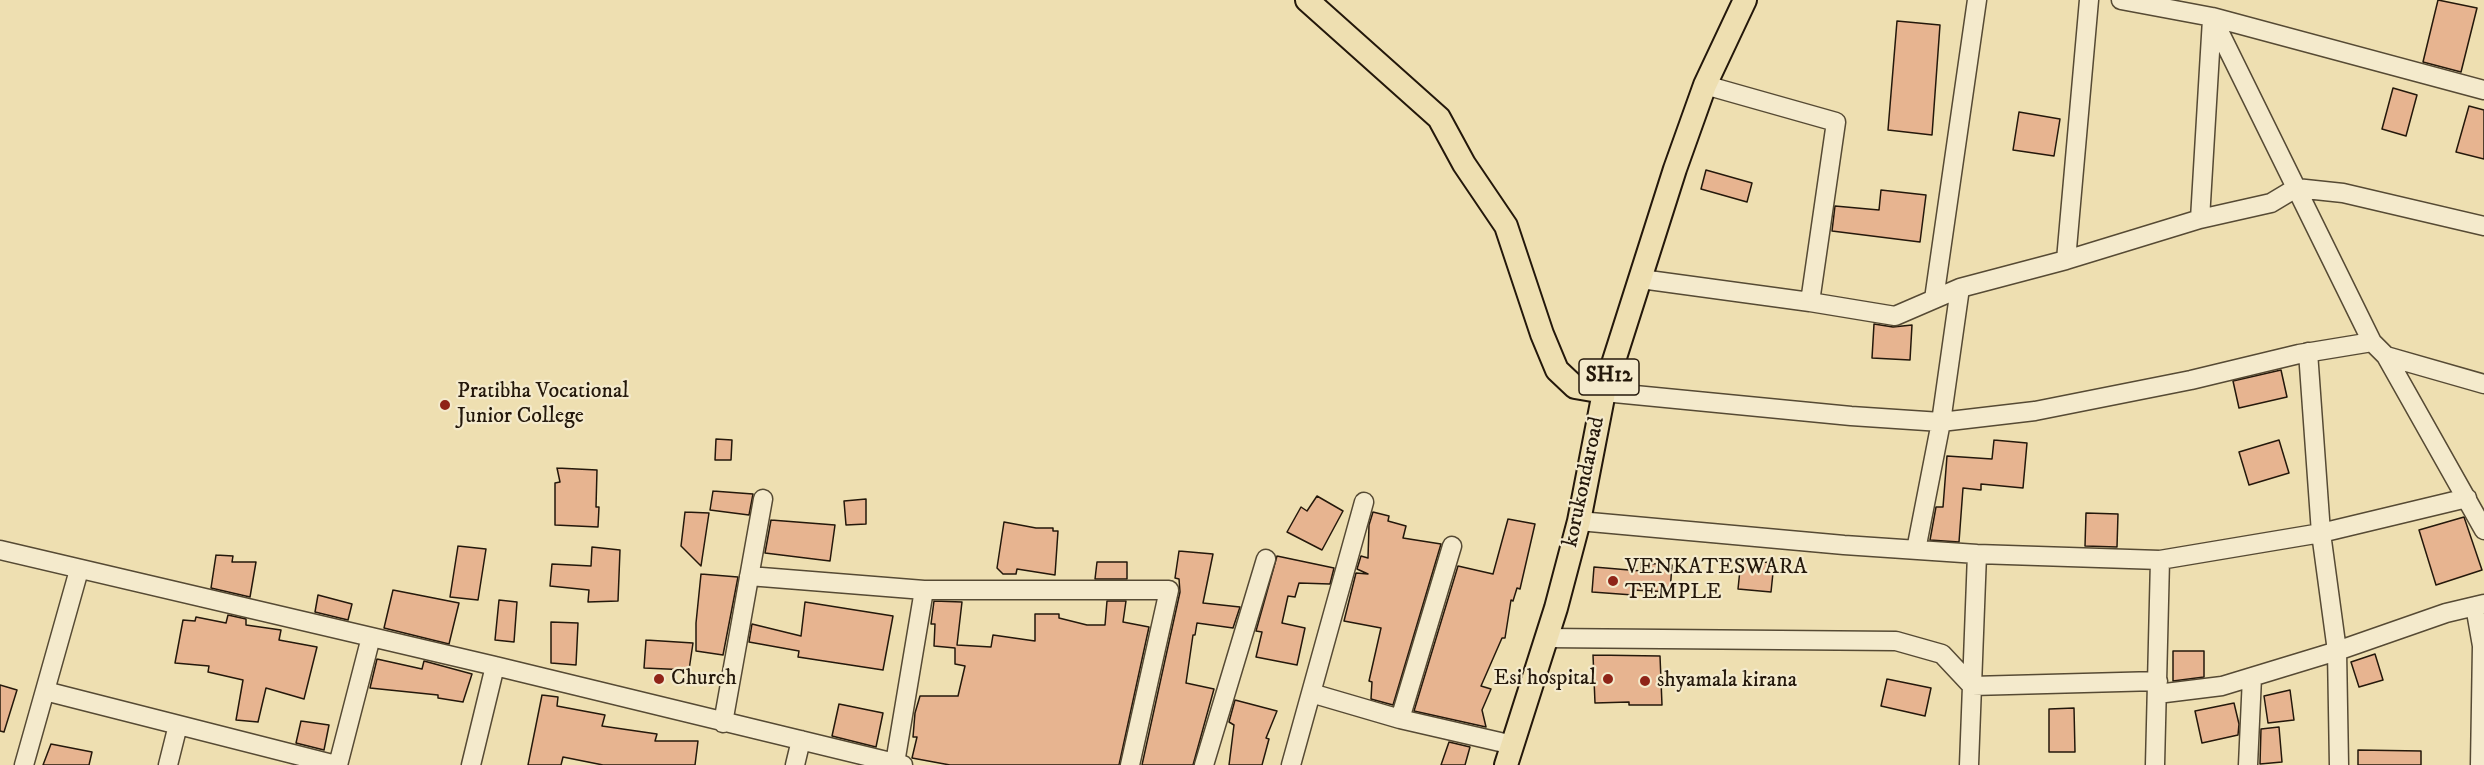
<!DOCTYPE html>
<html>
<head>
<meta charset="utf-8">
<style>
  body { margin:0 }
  canvas { display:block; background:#eedfb1 }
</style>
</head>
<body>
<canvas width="2484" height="765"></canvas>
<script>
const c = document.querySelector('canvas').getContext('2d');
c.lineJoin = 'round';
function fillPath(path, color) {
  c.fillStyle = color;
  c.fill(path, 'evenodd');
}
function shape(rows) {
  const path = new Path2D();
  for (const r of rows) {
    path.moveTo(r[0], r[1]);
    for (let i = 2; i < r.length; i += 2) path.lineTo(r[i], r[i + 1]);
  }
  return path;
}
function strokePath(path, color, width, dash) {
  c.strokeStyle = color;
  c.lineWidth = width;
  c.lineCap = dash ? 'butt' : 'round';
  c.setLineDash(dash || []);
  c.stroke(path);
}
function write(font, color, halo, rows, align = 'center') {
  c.font = font + ' "IM FELL DW Pica",serif';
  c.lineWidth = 4.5;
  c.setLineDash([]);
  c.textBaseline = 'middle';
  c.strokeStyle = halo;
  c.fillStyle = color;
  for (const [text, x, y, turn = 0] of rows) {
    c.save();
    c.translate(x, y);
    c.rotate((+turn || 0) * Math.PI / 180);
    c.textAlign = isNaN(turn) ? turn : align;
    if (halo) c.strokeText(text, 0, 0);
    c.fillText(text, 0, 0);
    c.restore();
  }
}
const building = shape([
  [2438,0,2477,8,2461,72,2423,62,2438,0],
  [1897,21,1940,25,1932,135,1888,130,1897,21],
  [2393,88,2417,95,2406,136,2382,129,2393,88],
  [2469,106,2484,110,2484,159,2456,152,2469,106],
  [2019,112,2060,119,2054,156,2013,150,2019,112],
  [1706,170,1752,183,1747,202,1701,189,1706,170],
  [1881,190,1926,195,1920,242,1832,231,1835,206,1879,210,1881,190],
  [1874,324,1893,327,1912,325,1910,360,1872,358,1874,324],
  [2281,370,2287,397,2239,408,2233,381,2281,370],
  [716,439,732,440,731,460,715,460,716,439],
  [1994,440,2027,443,2023,488,1981,484,1981,490,1963,488,1959,542,1930,540,1936,507,1943,507,1947,456,1992,459,1994,440],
  [2279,440,2289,473,2249,485,2239,452,2279,440],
  [557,468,597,470,596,507,599,507,598,527,555,525,555,483,560,482,557,468],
  [713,491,753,494,749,515,710,510,713,491],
  [1317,496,1343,511,1322,550,1287,532,1301,507,1307,511,1317,496],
  [866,499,866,524,846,525,844,501,866,499],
  [685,512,709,513,701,566,681,546,685,512],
  [1373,512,1389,516,1388,521,1406,526,1403,538,1441,544,1393,705,1371,699,1372,682,1369,681,1381,628,1344,621,1356,573,1368,574,1357,569,1361,556,1368,558,1369,525,1373,512],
  [2086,513,2118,514,2117,547,2085,546,2086,513],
  [2464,517,2482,570,2436,585,2419,530,2464,517],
  [1508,519,1535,524,1520,589,1517,588,1513,601,1511,600,1505,638,1502,638,1481,686,1491,689,1482,710,1486,727,1414,711,1458,566,1493,574,1508,519],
  [771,520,835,525,830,561,765,553,771,520],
  [1004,522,1036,528,1053,528,1053,531,1058,531,1055,575,1017,569,1016,574,1003,574,997,568,1004,522],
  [458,546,486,549,478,600,450,597,458,546],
  [592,547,620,550,618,601,588,602,589,590,550,586,552,564,591,566,592,547],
  [1179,551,1213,554,1203,603,1240,607,1233,628,1197,623,1195,635,1193,635,1186,683,1214,689,1193,765,1142,765,1180,592,1179,579,1175,578,1179,551],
  [216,555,233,556,232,562,256,562,250,597,211,588,216,555],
  [1277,556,1334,568,1330,584,1299,583,1295,597,1288,596,1282,623,1305,628,1297,665,1256,657,1262,632,1256,631,1277,556],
  [1741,560,1774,563,1771,592,1738,589,1741,560],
  [1097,562,1127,562,1127,579,1095,579,1097,562],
  [1641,563,1672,565,1670,592,1633,590,1633,595,1592,592,1594,567,1641,571,1641,563],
  [701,574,738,577,723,655,696,651,696,623,701,574],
  [393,590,459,603,449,644,384,628,393,590],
  [318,595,352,604,348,620,315,612,318,595],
  [499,600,517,602,514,642,495,640,499,600],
  [934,601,962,602,957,645,991,647,993,635,1035,641,1035,614,1059,614,1059,618,1087,625,1105,625,1107,601,1126,601,1123,622,1149,627,1119,765,950,765,912,758,917,737,913,737,915,713,920,696,958,696,965,666,955,664,955,648,934,646,935,624,931,624,934,601],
  [805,602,893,616,883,670,798,657,799,651,749,642,752,624,801,636,805,602],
  [228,615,246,619,246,625,281,630,279,640,317,647,304,699,266,688,258,722,236,720,243,680,208,672,209,666,175,663,183,620,195,621,196,617,226,623,228,615],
  [551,622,578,623,576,665,551,663,551,622],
  [646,640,693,643,689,670,644,668,646,640],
  [2173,651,2204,651,2204,677,2173,681,2173,651],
  [2375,654,2383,680,2359,687,2351,662,2375,654],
  [1593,655,1660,656,1662,705,1629,705,1629,702,1595,703,1593,655],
  [377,659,422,669,424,661,472,674,463,702,438,698,438,695,370,688,377,659],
  [1887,679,1931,688,1925,716,1881,706,1887,679],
  [0,685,17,690,4,732,0,731,0,685],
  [2290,690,2294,720,2268,723,2264,696,2290,690],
  [542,695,558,697,557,706,605,715,602,726,657,734,655,741,698,741,695,765,603,765,563,757,561,765,528,765,542,695],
  [1235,700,1277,711,1266,738,1269,739,1262,765,1229,765,1234,725,1229,722,1235,700],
  [2234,703,2239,724,2238,735,2202,743,2195,711,2234,703],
  [839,704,883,713,876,747,832,736,839,704],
  [2074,708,2075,752,2049,752,2049,709,2074,708],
  [301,721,329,725,324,750,296,743,301,721],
  [2279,727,2282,762,2260,764,2261,729,2279,727],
  [1449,742,1470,747,1465,765,1441,765,1449,742],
  [51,744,92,752,89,765,43,765,51,744],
  [2358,750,2421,751,2421,765,2358,765,2358,750]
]);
fillPath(building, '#e7b490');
strokePath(building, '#24180b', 1.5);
const minor = shape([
  [2121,0,2212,17,2484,90],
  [2212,17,2372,342,2386,356,2484,530],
  [1705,85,1836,122,1810,302],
  [2200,219,2212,19],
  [2066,260,2089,0],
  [1641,279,1810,302,1895,316,1960,288,2066,260,2200,219,2271,203,2296,188,2343,193,2484,226],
  [1934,299,1977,0],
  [2308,352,2321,533,2337,651,2339,765],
  [2386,356,2484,384],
  [1604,392,1851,416,1941,422,2035,411,2191,380,2299,354,2372,342],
  [1579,521,1844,545,1977,554,2160,560,2321,533,2467,498],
  [0,550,495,666,903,765],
  [1916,550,1941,422,1960,288],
  [749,576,924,590,1169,590,1130,765],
  [2475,606,2482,646,2480,765],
  [1546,638,1896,641,1942,654,1972,686,2158,681],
  [45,691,336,765],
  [1311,693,1400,719,1513,745],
  [2157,694,2222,686,2337,651,2446,613,2484,604],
  [1400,719,1452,546],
  [723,723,763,499],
  [895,763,924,590],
  [24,765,79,570],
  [168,765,178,725],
  [338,765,371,637],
  [471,765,495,666],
  [795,765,801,740],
  [1204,765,1266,559],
  [1291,765,1364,502],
  [1969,765,1977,554],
  [2155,765,2160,560],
  [2248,765,2252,677]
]);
const major = shape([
  [1307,0,1439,118,1464,164,1506,226,1542,334,1557,370,1575,387,1604,392],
  [1506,765,1556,608,1579,521,1604,392,1675,169,1705,85,1745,0]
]);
strokePath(minor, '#564a34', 21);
strokePath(major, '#24180b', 26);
strokePath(minor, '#f4eacc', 18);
strokePath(major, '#eedfb1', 22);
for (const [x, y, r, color] of [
  [445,405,6,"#8f2418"],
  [1613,581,6,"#8f2418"],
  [659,679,6,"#8f2418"],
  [1608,679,6,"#8f2418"],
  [1645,681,6,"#8f2418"]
]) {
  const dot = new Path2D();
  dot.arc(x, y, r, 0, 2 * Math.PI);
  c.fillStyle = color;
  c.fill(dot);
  strokePath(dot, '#f4eacc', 2);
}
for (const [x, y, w] of [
  [1609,377,60]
]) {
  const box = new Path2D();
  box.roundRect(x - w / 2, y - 18, w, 36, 4.5);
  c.fillStyle = '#f4eacc';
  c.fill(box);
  strokePath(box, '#24180b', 1.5);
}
write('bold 21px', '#24180b', null, [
  ["SH12",1609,377]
]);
write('22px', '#24180b', '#f4eacc', [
  ["Pratibha Vocational",457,392],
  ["Junior College",457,417],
  ["VENKATESWARA",1625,568],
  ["TEMPLE",1625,593],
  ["Church",671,679],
  ["Esi hospital",1596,679,"right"],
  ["shyamala kirana",1657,681]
], 'left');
write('22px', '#24180b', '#f4eacc', [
  ["korukondaroad",1585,482,-78]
]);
</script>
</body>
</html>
